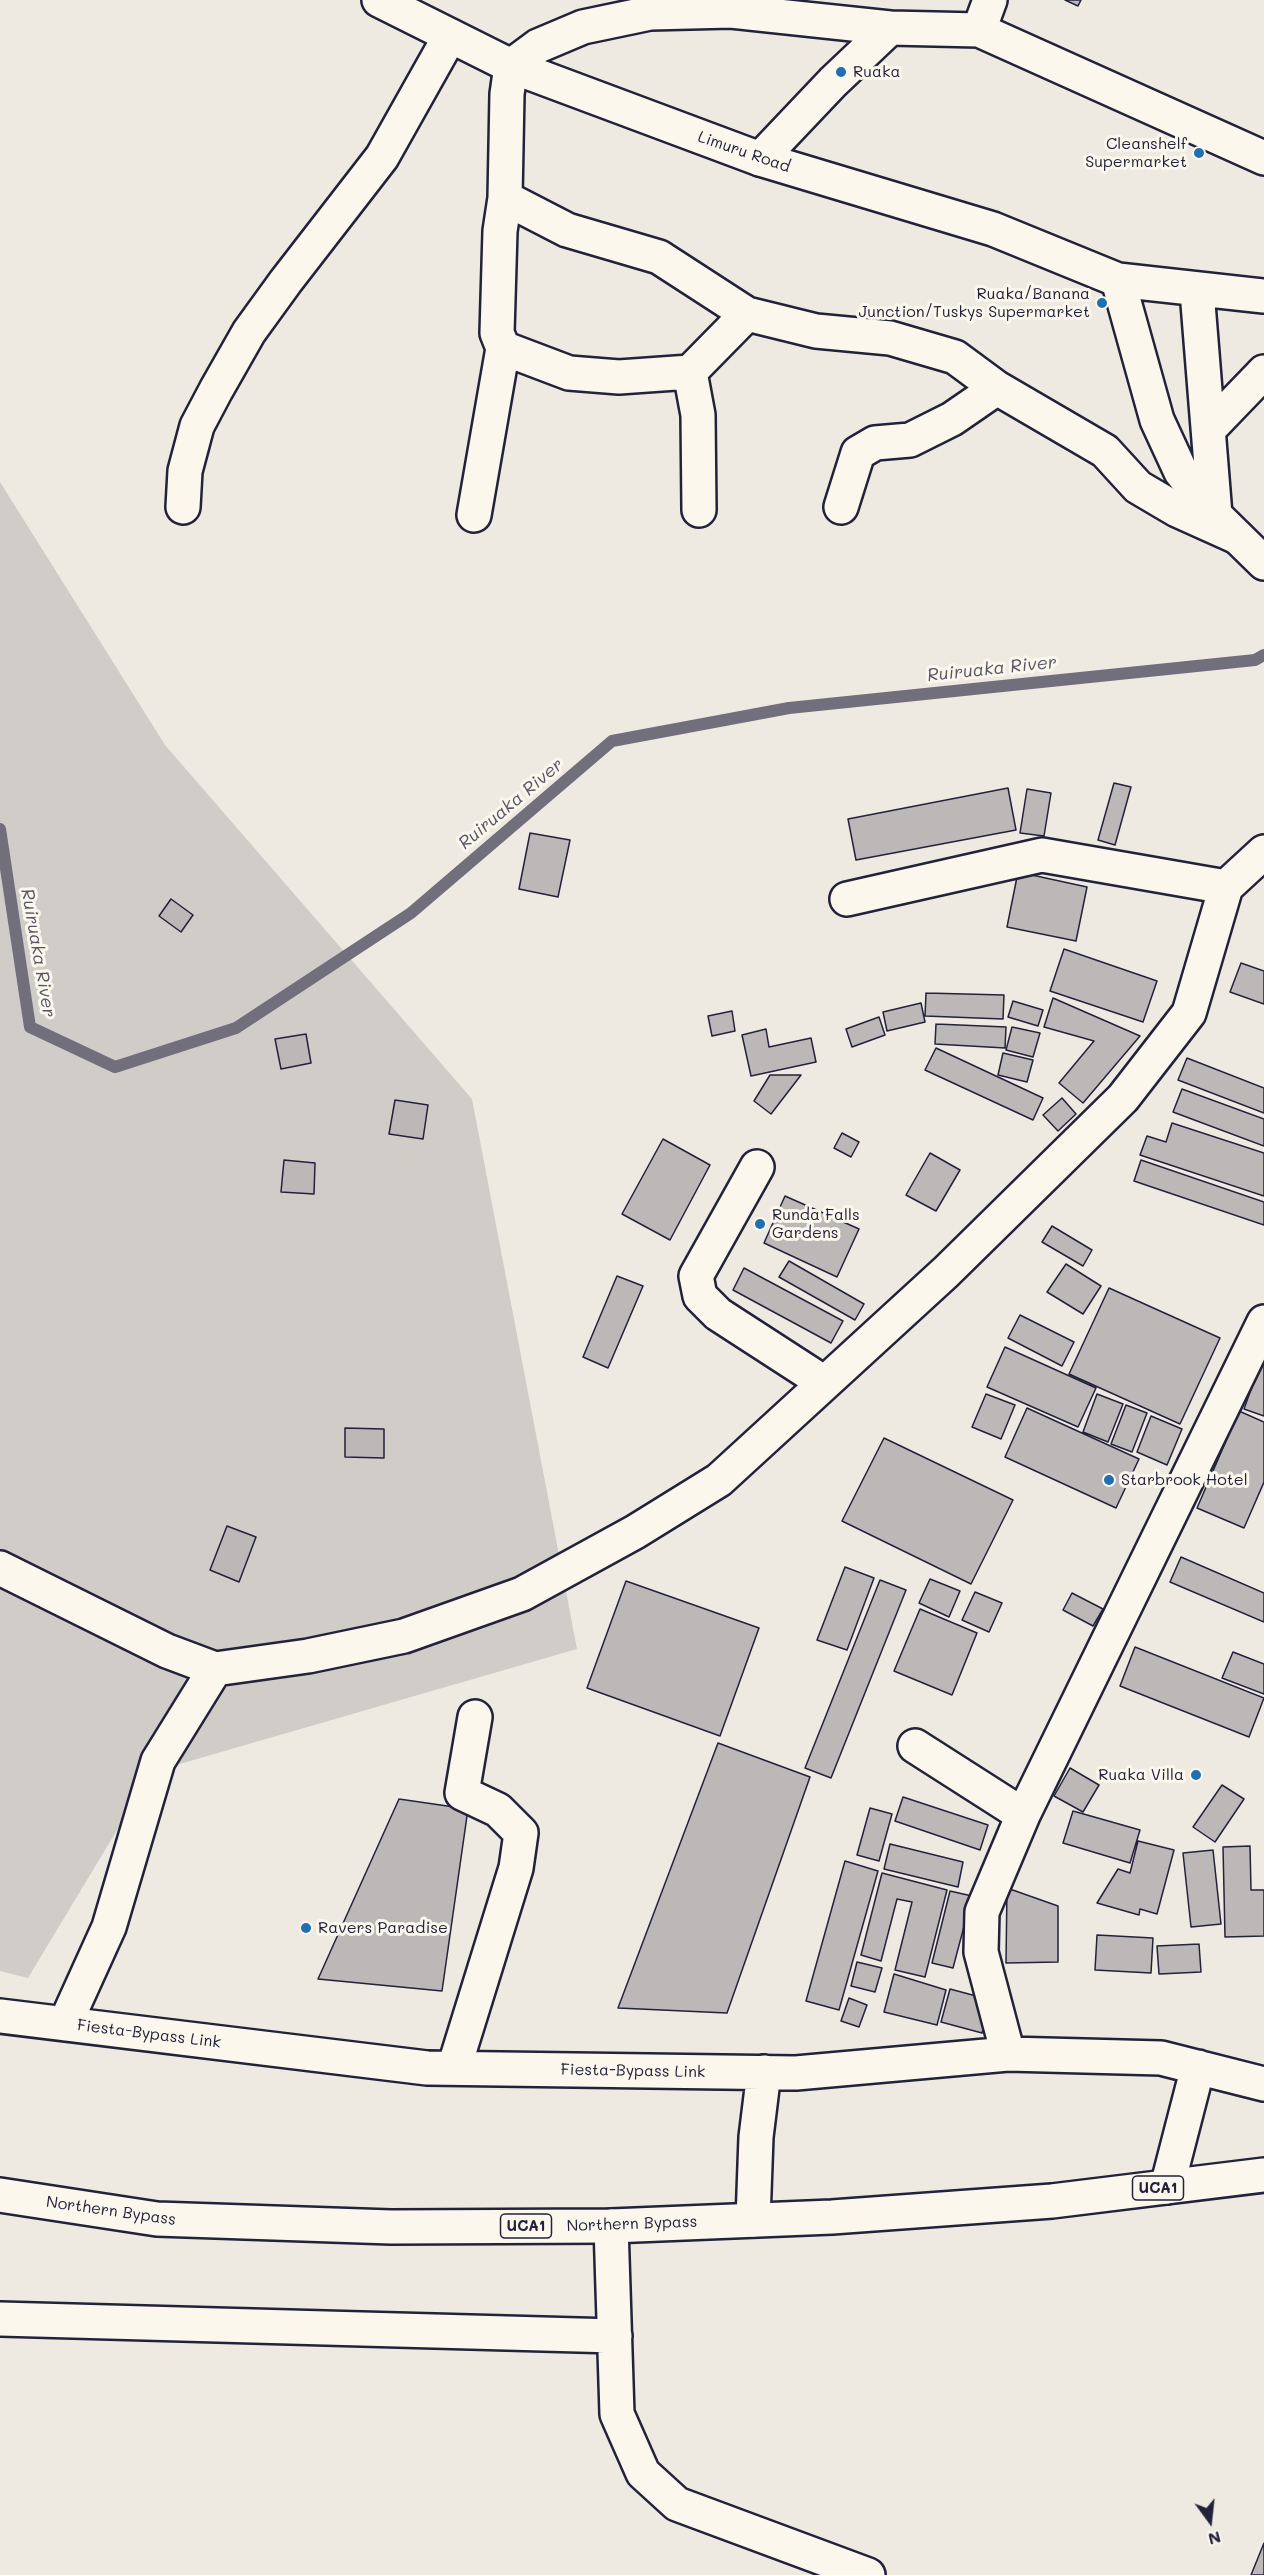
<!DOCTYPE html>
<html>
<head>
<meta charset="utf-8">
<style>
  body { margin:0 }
  #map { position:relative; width:1264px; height:2575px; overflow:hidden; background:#eeeae2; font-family:Mali,sans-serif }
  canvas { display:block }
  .north { position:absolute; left:1180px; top:2491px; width:60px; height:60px; -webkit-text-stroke:4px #fbf7ec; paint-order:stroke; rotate:165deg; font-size:16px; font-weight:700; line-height:24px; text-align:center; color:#22223b }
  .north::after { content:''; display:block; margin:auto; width:21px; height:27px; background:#22223b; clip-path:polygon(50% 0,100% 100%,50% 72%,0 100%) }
</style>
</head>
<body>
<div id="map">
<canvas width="1264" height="2575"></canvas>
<div class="north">N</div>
</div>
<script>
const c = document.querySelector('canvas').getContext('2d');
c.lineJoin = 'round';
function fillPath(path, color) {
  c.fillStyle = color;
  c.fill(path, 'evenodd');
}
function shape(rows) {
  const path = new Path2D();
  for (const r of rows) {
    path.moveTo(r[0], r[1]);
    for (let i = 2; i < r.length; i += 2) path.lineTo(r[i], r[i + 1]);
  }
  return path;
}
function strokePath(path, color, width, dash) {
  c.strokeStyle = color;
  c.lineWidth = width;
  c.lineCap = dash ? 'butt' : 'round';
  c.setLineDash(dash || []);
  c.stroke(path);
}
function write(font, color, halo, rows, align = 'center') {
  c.font = font + ' Mali,sans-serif';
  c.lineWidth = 6;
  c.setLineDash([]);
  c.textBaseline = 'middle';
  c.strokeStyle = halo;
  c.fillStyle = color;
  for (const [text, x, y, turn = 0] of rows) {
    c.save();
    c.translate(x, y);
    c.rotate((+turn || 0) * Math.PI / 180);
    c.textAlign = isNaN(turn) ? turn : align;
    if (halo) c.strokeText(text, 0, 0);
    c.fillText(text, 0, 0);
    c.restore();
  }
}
fillPath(shape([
  [0,482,165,745,472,1099,577,1649,152,1772,28,1978,0,1971]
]), '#d0cdc9');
strokePath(shape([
  [0,829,30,1027,115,1067,236,1028,411,913,612,741,789,708,1255,660,1264,655]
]), '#716f7c', 12);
const building = shape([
  [1065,0,1081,0,1078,6,1065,0],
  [1114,783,1131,787,1115,845,1098,840,1114,783],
  [1008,788,1016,830,856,860,848,819,1008,788],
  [1027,789,1051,793,1044,836,1020,833,1027,789],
  [530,833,570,840,558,897,519,889,530,833],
  [1018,872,1087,887,1076,941,1007,927,1018,872],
  [171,899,193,915,181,932,159,916,171,899],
  [1064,949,1157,981,1143,1022,1050,991,1064,949],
  [1241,963,1264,971,1264,1004,1230,992,1241,963],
  [926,993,1004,995,1003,1019,925,1016,926,993],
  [1053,998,1140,1036,1083,1103,1059,1083,1094,1041,1044,1027,1053,998],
  [1013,1001,1043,1010,1038,1026,1008,1017,1013,1001],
  [921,1003,925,1022,887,1031,883,1012,921,1003],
  [732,1011,735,1031,712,1036,708,1016,732,1011],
  [879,1017,885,1035,852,1047,846,1029,879,1017],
  [936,1024,1006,1027,1005,1048,935,1044,936,1024],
  [1012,1027,1040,1033,1033,1057,1006,1050,1012,1027],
  [766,1029,769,1047,811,1038,816,1062,751,1076,742,1035,766,1029],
  [306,1034,311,1063,281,1069,275,1039,306,1034],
  [936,1048,1043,1098,1033,1120,925,1070,936,1048],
  [1003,1053,1033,1060,1027,1082,998,1075,1003,1053],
  [1187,1058,1264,1088,1264,1113,1178,1080,1187,1058],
  [770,1075,801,1075,771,1114,754,1101,770,1075],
  [1182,1089,1264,1119,1264,1146,1173,1112,1182,1089],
  [1062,1098,1076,1114,1058,1131,1043,1115,1062,1098],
  [395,1100,428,1105,423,1139,389,1134,395,1100],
  [1172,1123,1264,1153,1264,1196,1140,1155,1147,1136,1166,1142,1172,1123],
  [842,1133,859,1142,851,1157,834,1148,842,1133],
  [663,1139,710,1165,670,1240,622,1214,663,1139],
  [930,1153,960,1170,936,1211,906,1195,930,1153],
  [284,1160,315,1163,314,1194,281,1192,284,1160],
  [1141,1160,1264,1202,1264,1225,1134,1181,1141,1160],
  [785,1196,859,1229,837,1277,764,1243,785,1196],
  [1052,1226,1092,1250,1083,1266,1042,1242,1052,1226],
  [789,1261,864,1304,855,1320,779,1277,789,1261],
  [1066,1264,1101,1286,1083,1314,1047,1292,1066,1264],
  [744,1268,843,1321,831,1343,733,1290,744,1268],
  [617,1276,643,1286,608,1368,583,1357,617,1276],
  [1109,1288,1220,1338,1180,1424,1069,1374,1109,1288],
  [1020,1315,1074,1342,1062,1366,1008,1338,1020,1315],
  [1005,1347,1096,1388,1078,1427,987,1387,1005,1347],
  [1264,1353,1264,1416,1244,1409,1264,1353],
  [986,1394,1015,1405,1001,1439,972,1427,986,1394],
  [1097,1394,1123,1404,1108,1442,1083,1432,1097,1394],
  [1126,1405,1147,1413,1132,1452,1111,1444,1126,1405],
  [1027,1408,1139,1459,1116,1508,1005,1457,1027,1408],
  [1239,1411,1264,1422,1264,1482,1244,1528,1197,1508,1239,1411],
  [1151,1416,1182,1429,1167,1465,1137,1452,1151,1416],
  [345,1428,384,1429,384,1458,345,1457,345,1428],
  [884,1438,1013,1500,971,1584,842,1521,884,1438],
  [227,1526,256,1537,239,1582,210,1570,227,1526],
  [1181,1557,1264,1593,1264,1622,1170,1582,1181,1557],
  [845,1567,874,1578,847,1650,817,1640,845,1567],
  [930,1579,960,1591,949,1617,919,1603,930,1579],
  [880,1580,906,1590,831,1778,805,1768,880,1580],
  [626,1581,759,1628,720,1736,587,1688,626,1581],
  [975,1592,1002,1603,989,1632,962,1620,975,1592],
  [1072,1593,1103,1609,1093,1626,1063,1610,1072,1593],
  [920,1609,977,1633,952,1695,894,1671,920,1609],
  [1135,1647,1264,1698,1249,1737,1120,1686,1135,1647],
  [1233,1652,1264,1664,1264,1694,1222,1678,1233,1652],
  [718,1743,810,1777,727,2013,618,2008,718,1743],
  [1070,1768,1099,1785,1083,1812,1054,1796,1070,1768],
  [1222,1785,1244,1799,1215,1842,1193,1827,1222,1785],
  [903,1797,988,1825,980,1850,895,1821,903,1797],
  [399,1799,468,1809,442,1991,318,1979,399,1799],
  [870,1808,892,1814,879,1861,857,1855,870,1808],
  [1073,1811,1140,1830,1130,1863,1063,1843,1073,1811],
  [1138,1841,1174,1850,1157,1914,1140,1909,1139,1915,1097,1903,1118,1869,1130,1873,1138,1841],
  [890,1844,963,1862,958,1887,884,1869,890,1844],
  [1250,1846,1251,1890,1264,1890,1264,1936,1225,1937,1223,1847,1250,1846],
  [1213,1850,1221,1924,1191,1927,1183,1853,1213,1850],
  [845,1861,878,1871,839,2010,806,2001,845,1861],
  [882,1873,947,1890,925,1977,895,1970,912,1902,897,1899,881,1961,861,1955,882,1873],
  [1007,1888,1058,1906,1058,1962,1006,1963,1007,1888],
  [950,1891,972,1896,953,1968,932,1963,950,1891],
  [1097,1935,1153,1938,1151,1973,1095,1970,1097,1935],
  [1199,1944,1201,1972,1159,1974,1157,1946,1199,1944],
  [857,1962,882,1968,875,1992,851,1986,857,1962],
  [894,1974,946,1990,937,2025,884,2012,894,1974],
  [950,1989,991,2000,982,2033,941,2022,950,1989],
  [849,1998,867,2005,859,2027,841,2021,849,1998],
  [1264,2543,1264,2575,1251,2575,1264,2543]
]);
fillPath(building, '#bcb8b8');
strokePath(building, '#22223b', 1.5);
const minor = shape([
  [890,28,731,11,650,13,583,27,538,46,511,66,507,94,505,198,500,231,497,333,503,348,569,373,619,377,690,372,747,314,816,331,890,338,955,357,997,388,1105,451,1138,487,1177,510,1237,537],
  [979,30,990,0],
  [760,159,833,82,890,28,979,30,1264,158],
  [505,198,567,230,659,257,747,314],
  [690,372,698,415,699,510],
  [183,507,185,471,197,426,216,390,249,332,286,281,382,157,450,36],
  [841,507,858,453,875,443,910,440,952,419,997,388],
  [474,515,503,348],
  [847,899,1042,855,1226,887],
  [757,1167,696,1276,700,1296,718,1314,823,1382],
  [0,1568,167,1651,215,1669],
  [915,1746,1023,1815],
  [0,2016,427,2068,796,2073,1008,2054,1161,2058,1264,2084],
  [65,2024,109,1927,158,1761,215,1669,308,1656,404,1636,522,1594,635,1532,719,1480,946,1272,1123,1098,1189,1013,1226,887,1264,852],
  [1008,2054,981,1952,982,1912,1023,1815,1264,1322],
  [454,2068,516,1868,521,1833,498,1810,462,1793,475,1717],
  [1167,2187,1198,2067],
  [753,2220,756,2137,764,2072],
  [611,2226,617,2414,643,2473,677,2504,868,2575],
  [0,2319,615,2336]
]);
const major = shape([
  [379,0,511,66,760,159,993,229,1118,280,1264,296],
  [1118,280,1157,420,1181,472,1215,515,1264,563],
  [1197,291,1215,515],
  [1210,428,1264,372],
  [0,2195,157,2219,391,2227,611,2226,832,2217,1052,2201,1264,2175]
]);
strokePath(minor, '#22223b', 38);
strokePath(major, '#22223b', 38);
strokePath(minor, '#fbf7ec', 33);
strokePath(major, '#fbf7ec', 33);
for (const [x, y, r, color] of [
  [841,72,6,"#1f6fb2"],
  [1199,153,6,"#1f6fb2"],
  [1102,303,6,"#1f6fb2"],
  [760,1224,6,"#1f6fb2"],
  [1109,1480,6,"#1f6fb2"],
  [1196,1775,6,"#1f6fb2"],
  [306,1928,6,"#1f6fb2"]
]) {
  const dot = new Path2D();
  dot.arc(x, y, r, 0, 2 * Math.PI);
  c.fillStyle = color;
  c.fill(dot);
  strokePath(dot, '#fbf7ec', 2);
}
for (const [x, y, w] of [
  [1158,2188,51],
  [526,2226,51]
]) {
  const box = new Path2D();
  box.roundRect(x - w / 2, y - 12, w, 24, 4.5);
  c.fillStyle = '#fbf7ec';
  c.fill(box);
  strokePath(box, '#22223b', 1.5);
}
write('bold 15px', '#22223b', null, [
  ["UCA1",1158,2188],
  ["UCA1",526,2226]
]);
write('16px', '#22223b', '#fbf7ec', [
  ["Ruaka",853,72],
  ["Cleanshelf",1187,144,"right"],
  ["Supermarket",1187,162,"right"],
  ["Ruaka/Banana",1090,294,"right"],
  ["Junction/Tuskys Supermarket",1090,312,"right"],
  ["Runda Falls",772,1215],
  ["Gardens",772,1233],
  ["Starbrook Hotel",1121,1480],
  ["Ruaka Villa",1184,1775,"right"],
  ["Ravers Paradise",318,1928]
], 'left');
write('16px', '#22223b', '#fbf7ec', [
  ["Limuru Road",744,152,19],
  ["Fiesta-Bypass Link",149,2034,7],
  ["Fiesta-Bypass Link",633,2071,1],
  ["Northern Bypass",111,2211,8],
  ["Northern Bypass",632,2224,-2]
]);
write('italic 18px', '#575666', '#fbf7ec', [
  ["Ruiruaka River",992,669,-6],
  ["Ruiruaka River",511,804,-40],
  ["Ruiruaka River",38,953,80]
]);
</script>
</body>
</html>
